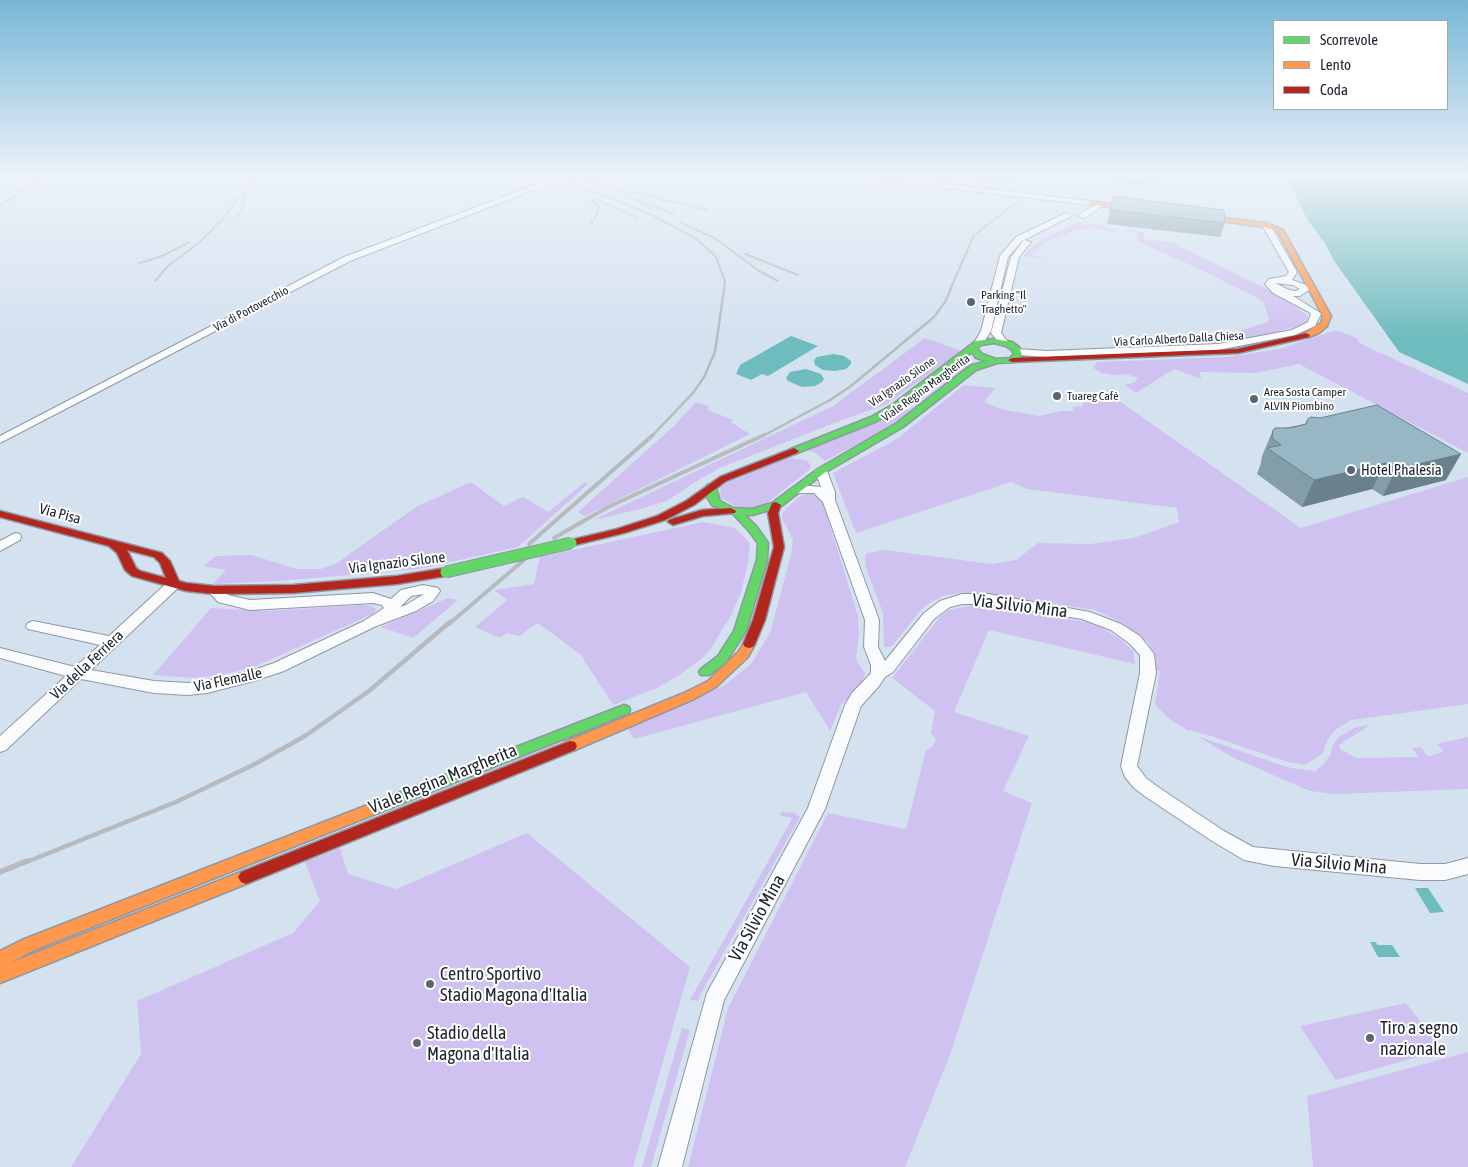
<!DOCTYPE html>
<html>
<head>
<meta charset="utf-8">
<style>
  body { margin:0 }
  #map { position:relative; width:1468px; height:1167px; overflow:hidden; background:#d4e2f0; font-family:"Asap Condensed",sans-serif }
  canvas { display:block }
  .legend { position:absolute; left:1273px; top:20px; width:175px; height:90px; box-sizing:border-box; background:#fff; border:1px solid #a4a7ab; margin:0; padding:6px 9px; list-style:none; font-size:15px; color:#1b242e }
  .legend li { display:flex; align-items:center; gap:10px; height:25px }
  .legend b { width:25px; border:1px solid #a4a7ab }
</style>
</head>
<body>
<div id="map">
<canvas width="1468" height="1167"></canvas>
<ul class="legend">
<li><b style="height:6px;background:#63d668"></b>Scorrevole</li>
<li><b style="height:6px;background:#ff974d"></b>Lento</li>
<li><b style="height:6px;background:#b3261e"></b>Coda</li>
</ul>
</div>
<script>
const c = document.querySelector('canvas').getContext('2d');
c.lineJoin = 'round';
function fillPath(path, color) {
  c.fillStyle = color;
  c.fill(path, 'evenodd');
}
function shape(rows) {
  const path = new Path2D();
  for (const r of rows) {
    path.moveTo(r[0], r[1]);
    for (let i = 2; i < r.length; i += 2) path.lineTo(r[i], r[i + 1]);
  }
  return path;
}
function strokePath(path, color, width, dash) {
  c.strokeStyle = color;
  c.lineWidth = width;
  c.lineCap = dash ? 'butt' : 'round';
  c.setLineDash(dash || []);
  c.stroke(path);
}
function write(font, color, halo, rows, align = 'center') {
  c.font = font + ' "Asap Condensed",sans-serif';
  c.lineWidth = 4;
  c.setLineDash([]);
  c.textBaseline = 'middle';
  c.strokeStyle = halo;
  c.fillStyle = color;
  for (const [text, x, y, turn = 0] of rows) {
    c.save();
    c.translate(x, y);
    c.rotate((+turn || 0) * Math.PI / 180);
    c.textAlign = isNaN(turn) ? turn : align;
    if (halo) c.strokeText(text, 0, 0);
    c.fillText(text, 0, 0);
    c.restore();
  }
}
fillPath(shape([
  [1078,222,1105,225,1105,227,1116,229,1116,232,1089,228,1074,231,1046,242,1031,255,1051,259,1023,256,1040,240],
  [1124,230,1144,232,1144,239,1177,243,1177,245,1269,290,1306,314,1308,317,1306,322,1292,328,1232,342,1151,347,1150,345,1207,341,1265,323,1269,320,1263,301,1210,274,1137,241,1137,233,1124,231],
  [1336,330,1357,338,1359,343,1468,393,1468,453,1299,364,1256,373,1200,372,1201,379,1174,369,1136,393,1125,385,1135,382,1138,378,1126,374,1114,375,1102,373,1093,368,1097,362,1228,357,1280,349],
  [925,338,962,351,885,405,842,420,720,468,700,479,668,500,641,509,593,520,833,406],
  [970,362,976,362,888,428,825,461,815,453,805,449,912,408],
  [964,385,995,388,984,402,1001,409,1039,416,1061,411,1074,411,1073,407,1083,406,1082,403,1105,401,1106,399,1102,394,1103,392,1109,394,1301,528,1468,477,1468,704,1352,720,1336,729,1328,739,1322,754,1305,765,1287,762,1214,737,1190,730,1189,731,1168,718,1155,704,1160,671,1152,668,1154,653,1147,641,1118,621,1095,610,981,593,959,593,943,596,928,604,920,611,893,645,890,647,884,647,883,613,866,568,865,558,867,553,886,550,991,564,1016,560,1038,543,1090,544,1134,538,1179,522,1177,508,1027,489,1011,482,856,533,833,473,897,439],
  [696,402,710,407,707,410,734,420,731,422,750,434,585,516,578,512,675,425],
  [789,458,806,460,810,464,811,468,766,504,755,508,738,508,721,498,720,488,727,483],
  [471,482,504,506,523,497,548,512,585,482,588,484,518,547,419,569,278,581,213,584,226,570,203,566,216,556,252,555,296,569,321,569,337,563,416,507],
  [810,493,818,495,823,503,858,616,859,636,856,657,857,662,865,673,861,686,841,705,830,731,806,692,634,739,627,728,725,685,751,664,770,633,791,555,793,540,782,519,782,513,800,496],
  [703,522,735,528,750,543,748,562,741,593,731,615,710,650,701,659,681,674,657,688,613,705,581,655,538,623,519,636,507,633,500,638,475,627,507,600,494,590,534,584,540,557],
  [448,598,458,600,413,638,381,627],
  [363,605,371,606,376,609,375,611,373,614,256,666,222,675,193,678,153,675,211,608,266,611],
  [973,605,1087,622,1102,628,1120,639,1133,651,1135,664,989,630,954,712,1029,736,1003,791,1032,803,951,1052,905,1167,688,1167,728,1008,828,813,906,829,926,750,932,747,936,739,931,733,935,711,892,678,939,618,949,610],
  [1370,725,1339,745,1341,750,1357,758,1419,757,1412,748,1421,747,1426,755,1431,756,1443,751,1437,744,1468,737,1468,789,1336,794,1310,791,1234,758,1197,736,1290,768,1315,771,1322,766,1330,756,1333,744,1340,736,1356,727],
  [781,812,795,813,800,817,703,990,698,1001,690,1000,792,819,790,817,780,816],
  [527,833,690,967,633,1167,71,1167,141,1054,137,1001,293,933,320,901,305,862,340,848,348,874,396,889],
  [1406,1003,1442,1050,1336,1080,1300,1026],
  [682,1028,690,1030,651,1167,642,1167],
  [1468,1052,1468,1167,1313,1167,1307,1096]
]), '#d0c2f0');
fillPath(shape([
  [945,175,1013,175,1008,183],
  [1083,175,1166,175,1137,185,1121,180],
  [1285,175,1468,175,1468,384,1399,352,1334,261,1326,245,1307,219],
  [791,336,818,346,768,376,762,374,751,380,736,374,740,365],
  [833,354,844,356,851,361,851,364,846,369,835,371,823,370,815,365,814,360,817,357],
  [806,369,821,374,824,379,822,382,815,386,802,387,788,381,786,378,790,372],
  [1415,888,1428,888,1444,912,1430,913],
  [1370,942,1376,942,1377,945,1392,945,1400,957,1378,957]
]), '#6fbcbe');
fillPath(shape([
  [1282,175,1287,177,1287,182,1307,219,1326,245,1334,261,1399,352,1395,351,1378,325,1370,318,1332,263,1324,246,1305,220]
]), '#d4e2f0');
strokePath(shape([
  [1106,178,1107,175],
  [1130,183,1131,175]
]), '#215a58', 1, [4, 3]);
const street = shape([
  [834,175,871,175,1090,201,1094,203,1090,205,860,178,837,177,834,175],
  [537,184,544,186,350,261,0,443,0,436,344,257,537,184],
  [1098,203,1105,205,1084,218,1077,216,1098,203],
  [1066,213,1073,215,1022,241,1008,257,991,331,982,345,976,345,974,343,981,331,1000,256,1016,237,1066,213],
  [1263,223,1269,223,1297,272,1292,280,1306,285,1309,290,1300,296,1293,296,1319,312,1321,314,1315,326,1295,335,1218,350,1047,357,1018,355,1013,352,1018,349,1047,351,1218,344,1292,330,1308,322,1311,314,1309,312,1273,293,1265,284,1269,279,1286,276,1289,272,1262,225,1263,223],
  [1275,283,1293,285,1300,289,1296,291,1289,290,1275,283],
  [1024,240,1031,242,1019,257,1001,333,1008,342,1003,345,1000,344,991,333,1011,257,1024,240],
  [821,467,827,471,835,492,835,500,879,620,878,647,885,661,924,613,940,601,962,594,988,594,1090,612,1121,624,1140,636,1154,654,1156,673,1137,766,1146,778,1158,787,1224,831,1253,847,1420,864,1445,864,1468,858,1468,874,1445,880,1420,880,1274,866,1244,860,1212,841,1146,797,1134,788,1125,777,1121,766,1140,673,1140,655,1130,644,1111,630,1082,619,988,604,962,604,950,607,934,619,893,672,885,677,879,686,861,706,825,809,724,1000,682,1167,658,1167,707,993,808,808,845,705,852,693,871,673,871,665,864,647,865,620,823,502,814,493,797,493,791,489,797,485,821,487,815,471,821,467],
  [15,533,20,534,21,537,20,540,0,551,0,541,15,533],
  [174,580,179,581,181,584,179,587,91,670,154,681,188,683,207,681,251,671,274,663,364,621,384,608,382,605,373,603,250,610,218,602,207,590,209,587,214,586,219,587,228,595,250,600,373,593,391,599,401,590,423,585,438,588,440,591,433,601,416,611,374,627,284,671,254,681,207,693,188,695,154,693,81,679,6,750,0,752,0,736,66,676,0,658,0,648,75,667,100,645,28,629,26,626,28,623,33,621,109,636,169,581,174,580],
  [424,594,406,605,400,607,411,596,424,594]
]);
const fast = shape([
  [994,339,1012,342,1019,347,1022,355,1015,362,997,363,976,370,903,427,824,473,780,507,752,515,745,515,757,527,768,543,767,560,746,631,726,662,709,675,701,675,699,672,701,669,718,656,734,631,757,560,758,543,749,531,733,514,712,505,707,497,707,485,715,485,720,501,733,508,752,509,772,503,818,469,897,423,970,366,987,361,976,358,972,352,898,409,877,421,797,453,791,453,791,449,871,417,892,405,976,341,994,339],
  [994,343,1006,346,1012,350,1014,354,1010,358,996,359,982,354,977,348,981,345,994,343],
  [624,705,629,707,630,710,629,713,393,807,388,809,383,807,381,803,383,799,624,705]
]);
const slow = shape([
  [1090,201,1136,207,1139,209,1136,211,1088,204,1087,203,1090,201],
  [1200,215,1266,223,1283,230,1331,316,1327,326,1319,333,1309,337,1302,335,1321,323,1323,316,1278,232,1265,227,1198,218,1197,217,1200,215],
  [749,640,753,641,755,644,748,657,716,687,694,699,575,750,570,751,565,750,563,746,565,742,684,693,708,681,739,651,745,641,749,640],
  [388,797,393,799,395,803,393,807,34,950,10,963,246,870,251,872,254,877,251,882,0,983,0,951,22,940,388,797]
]);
const jam = shape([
  [1306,333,1310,335,1309,337,1238,353,1012,362,1008,360,1012,358,1238,349,1306,333],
  [794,448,799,451,797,453,726,481,694,505,665,520,624,533,571,546,566,543,567,541,617,529,657,516,686,501,720,477,794,448],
  [776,502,781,505,778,513,784,547,765,620,755,644,753,647,749,648,745,647,743,644,753,620,774,547,768,513,772,503,776,502],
  [731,508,736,511,735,513,703,516,673,525,668,522,669,520,702,510,731,508],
  [0,511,162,553,170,561,179,581,186,583,214,586,293,585,397,576,446,568,452,572,446,576,397,584,293,593,214,594,186,591,132,576,125,570,117,553,109,546,0,517,0,511],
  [127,550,154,557,160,563,166,578,140,571,136,568,127,550],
  [570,741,575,742,577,746,575,750,251,882,246,884,241,882,238,877,241,872,570,741]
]);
strokePath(street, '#8e98a3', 2);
strokePath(fast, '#8e98a3', 3);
strokePath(slow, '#8e98a3', 3);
strokePath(jam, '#8e98a3', 3);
fillPath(street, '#f9fbfd');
fillPath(fast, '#63d668');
fillPath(slow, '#ff974d');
fillPath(jam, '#b3261e');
strokePath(shape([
  [553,175,650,214,697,239,716,257,725,281,724,290],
  [569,175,603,185,673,214],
  [632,192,707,210],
  [630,196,650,208],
  [590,198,598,206,598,211,591,224],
  [595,199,637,218],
  [0,206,43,175],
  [236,217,242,209,246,192],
  [680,222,716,239,759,271,778,281],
  [745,254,798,275],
  [140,263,162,256,190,242],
  [155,281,168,266,200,242,226,215,256,175],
  [950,290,974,235,1016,203]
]), '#b7babe', 2);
strokePath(shape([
  [651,437,693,393,704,377,715,352,724,289],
  [761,437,830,400,851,386,934,317,945,302,951,289]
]), '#b7babe', 2.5);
strokePath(shape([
  [554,538,608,507,764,435],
  [529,544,653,435],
  [449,624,525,559]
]), '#b7babe', 4);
strokePath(shape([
  [24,863,176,802,255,764,305,736,369,691,450,622]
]), '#b7babe', 4.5);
strokePath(shape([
  [0,872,27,861]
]), '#b7babe', 5.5);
const streetBridge = shape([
  [540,186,579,175]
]);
const fastBridge = shape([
  [446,572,571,543]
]);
strokePath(streetBridge, '#8e98a3', 9, []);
strokePath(fastBridge, '#8e98a3', 13, []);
strokePath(streetBridge, '#f9fbfd', 8);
strokePath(fastBridge, '#63d668', 11);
fillPath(shape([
  [1113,196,1225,223,1220,237,1107,224],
  [1308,419,1446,480,1383,496,1372,489,1302,507,1257,474,1261,463,1262,456,1273,430,1305,424]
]), '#839da9');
fillPath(shape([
  [1461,454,1446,480,1383,496,1396,469],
  [1386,463,1372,489,1302,507,1314,480]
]), '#6a808a');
const building = shape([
  [1113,196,1224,210,1225,223,1111,210,1113,196],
  [1377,405,1461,454,1396,469,1386,463,1314,480,1267,448,1281,445,1272,438,1273,430,1275,428,1290,428,1306,424,1308,419,1311,417,1320,418,1377,405]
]);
fillPath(building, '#98b7c5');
strokePath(building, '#6a808a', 1);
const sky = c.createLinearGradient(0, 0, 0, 338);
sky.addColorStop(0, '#77b7d7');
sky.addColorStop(0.52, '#ecf2f8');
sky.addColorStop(1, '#ecf2f800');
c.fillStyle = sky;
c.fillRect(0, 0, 1468, 338);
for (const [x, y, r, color] of [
  [971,302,5,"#5c6672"],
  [1057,396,5,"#5c6672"],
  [1254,399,5,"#5c6672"],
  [1351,470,5,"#5c6672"],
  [430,984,5,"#5c6672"],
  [1370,1038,5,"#5c6672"],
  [417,1043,5,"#5c6672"]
]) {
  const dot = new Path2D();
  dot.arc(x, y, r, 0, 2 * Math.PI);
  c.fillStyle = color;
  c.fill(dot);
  strokePath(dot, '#fff', 2);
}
write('12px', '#1b242e', '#fff', [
  ["Parking \"Il",981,295],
  ["Traghetto\"",981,309],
  ["Area Sosta Camper",1264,392],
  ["ALVIN Piombino",1264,406],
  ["Tuareg Cafè",1067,396]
], 'left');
write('12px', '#1b242e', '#fff', [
  ["Via di Portovecchio",251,309,-28],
  ["Via Carlo Alberto Dalla Chiesa",1179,339,-3],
  ["Via Ignazio Silone",902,382,-35],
  ["Viale Regina Margherita",926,388,-36]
]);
write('15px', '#1b242e', '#fff', [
  ["Hotel Phalesia",1361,470]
], 'left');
write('15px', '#1b242e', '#fff', [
  ["Via Pisa",60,514,15],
  ["Via Ignazio Silone",397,563,-7],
  ["Via della Ferriera",87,665,-43],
  ["Via Flemalle",228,680,-12]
]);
write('18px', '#1b242e', '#fff', [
  ["Via Silvio Mina",1020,606,7],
  ["Viale Regina Margherita",443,779,-22],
  ["Via Silvio Mina",1339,864,5],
  ["Via Silvio Mina",757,918,-61]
]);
write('18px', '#1b242e', '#fff', [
  ["Centro Sportivo",440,974],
  ["Stadio Magona d'Italia",440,995],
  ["Tiro a segno",1380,1028],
  ["nazionale",1380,1049],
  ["Stadio della",427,1033],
  ["Magona d'Italia",427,1054]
], 'left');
</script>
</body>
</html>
